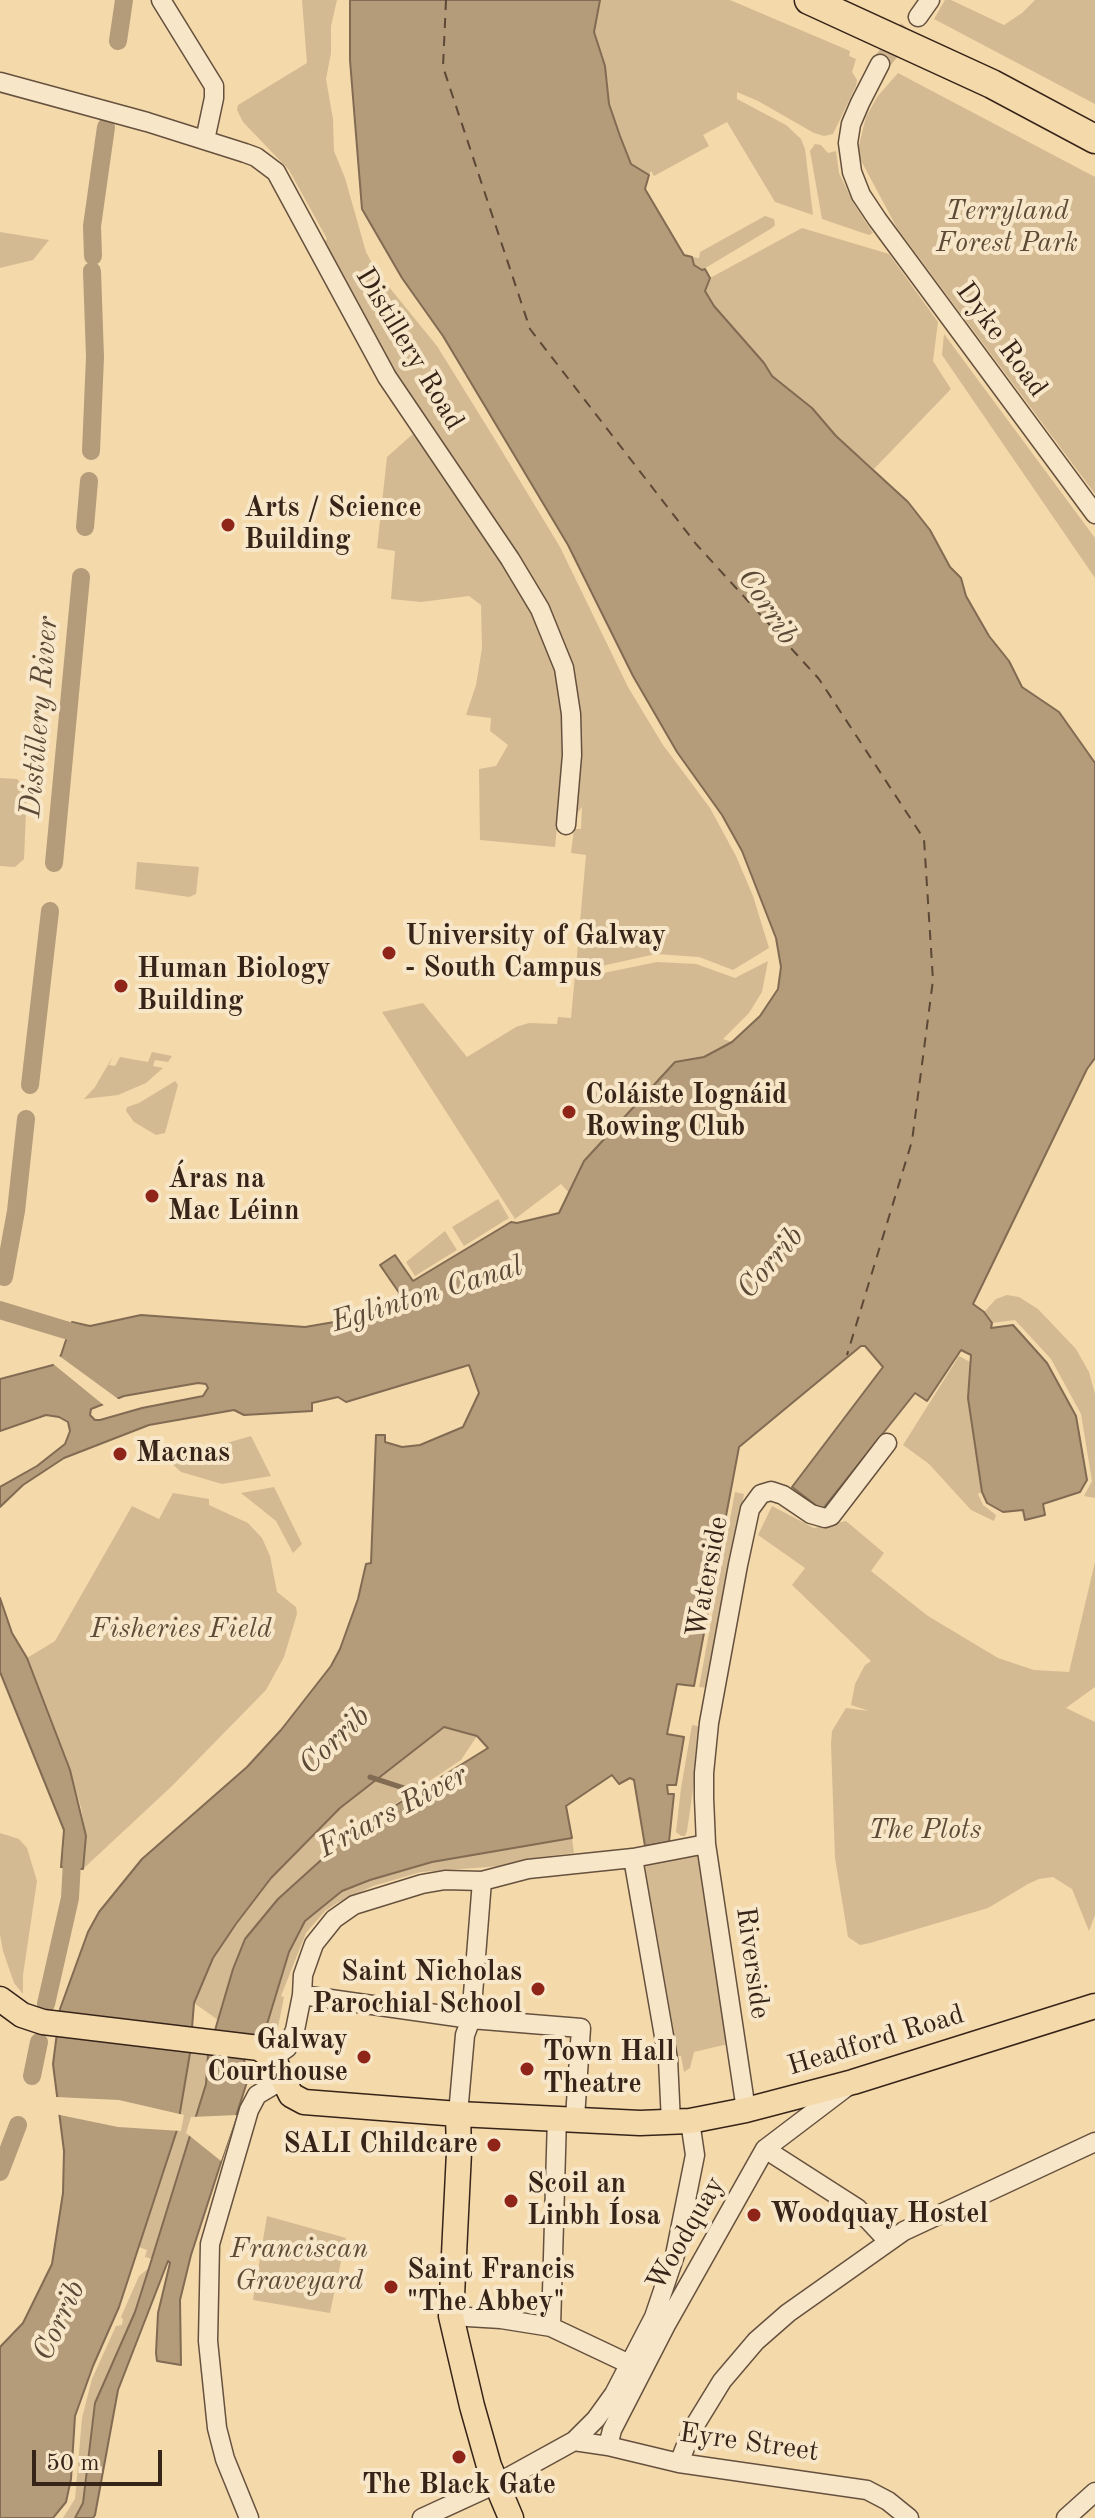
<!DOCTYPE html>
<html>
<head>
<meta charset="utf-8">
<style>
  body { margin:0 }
  #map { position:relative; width:1095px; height:2518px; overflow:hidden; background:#f4d9ab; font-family:"Old Standard TT",serif }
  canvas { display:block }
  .scale { position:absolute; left:32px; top:2450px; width:130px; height:36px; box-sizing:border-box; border:4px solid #372419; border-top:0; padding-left:10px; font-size:24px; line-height:28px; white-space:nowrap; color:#372419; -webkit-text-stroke:6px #f8e6c8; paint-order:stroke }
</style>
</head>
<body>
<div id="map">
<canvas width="1095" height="2518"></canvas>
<div class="scale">50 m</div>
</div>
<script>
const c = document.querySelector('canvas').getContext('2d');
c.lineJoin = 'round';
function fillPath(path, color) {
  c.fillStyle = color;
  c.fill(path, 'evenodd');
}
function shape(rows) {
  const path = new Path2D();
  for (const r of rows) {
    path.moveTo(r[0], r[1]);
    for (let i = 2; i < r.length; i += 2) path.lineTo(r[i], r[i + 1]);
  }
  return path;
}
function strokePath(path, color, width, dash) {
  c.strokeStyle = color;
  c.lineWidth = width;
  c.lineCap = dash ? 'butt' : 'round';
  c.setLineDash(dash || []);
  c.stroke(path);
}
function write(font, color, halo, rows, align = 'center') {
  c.font = font + ' "Old Standard TT",serif';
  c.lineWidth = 8;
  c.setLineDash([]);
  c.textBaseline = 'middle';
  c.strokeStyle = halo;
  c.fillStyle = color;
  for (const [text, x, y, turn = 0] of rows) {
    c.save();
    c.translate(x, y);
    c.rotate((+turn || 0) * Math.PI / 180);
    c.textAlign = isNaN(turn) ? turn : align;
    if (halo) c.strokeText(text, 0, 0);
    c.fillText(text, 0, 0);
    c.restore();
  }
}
fillPath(shape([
  [302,0,337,0,331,26,331,53,326,79,333,119,334,151,345,178,366,252,376,271,437,346,494,438,560,547,628,687,663,745,710,808,736,856,753,896,769,948,733,970,699,957,656,954,592,968,576,967,586,855,571,853,574,829,581,829,582,807,575,816,573,679,394,372,324,242,327,239,289,170,243,122,237,110,238,105,307,63],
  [600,0,730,0,850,51,849,56,856,59,852,72,857,80,856,86,833,134,824,136,814,133,758,101,737,92,737,99,786,125,801,139,805,149,813,215,775,202,727,122,703,135,709,146,654,176,651,171,649,175,631,164,609,104,607,79,594,32],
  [945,0,951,0,1004,25,1022,13,1035,0,1095,0,1095,104,934,19],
  [898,73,1095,177,1095,494,897,228,857,153,866,117,877,97],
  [815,144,821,145,828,153,836,151,839,173,854,204,873,233,869,235,822,219,810,151],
  [765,216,774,219,775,225,772,228,702,270,694,265,692,257,699,258,700,252],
  [802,228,889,254,938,322,933,361,951,389,874,469,836,436,812,408,772,376,764,363,714,306,705,291,710,278],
  [0,232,49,240,33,260,0,268],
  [944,334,1095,538,1095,578,942,355],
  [414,433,509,571,527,601,552,657,564,722,563,768,555,847,480,840,479,769,496,766,508,745,490,731,491,718,466,715,476,685,482,648,481,605,469,596,421,602,391,599,395,551,377,548,387,457],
  [0,778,17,779,27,789,24,859,15,867,0,866],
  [137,862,199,867,196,894,189,897,135,889],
  [768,961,762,992,749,1013,723,1039,732,1042,704,1057,675,1063,584,1161,569,1193,561,1184,515,1219,382,1012,423,1003,467,1057,516,1027,529,1023,557,1024,558,1017,571,1018,575,975,594,975,657,962,696,964,735,978],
  [152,1052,172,1056,168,1062,155,1060,153,1066,163,1068,146,1083,118,1095,84,1099,95,1087,113,1056,109,1065,115,1066,120,1057,148,1062],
  [175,1081,178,1085,165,1133,156,1135,134,1122,126,1111,127,1107,139,1103],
  [498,1199,509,1218,464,1246,452,1227],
  [445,1231,457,1250,415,1276,406,1262],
  [1007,1295,1019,1297,1038,1309,1076,1349,1089,1372,1095,1394,1095,1498,1084,1496,1092,1481,1081,1414,1051,1359,1015,1320,992,1323,984,1312,996,1299],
  [959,1356,970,1362,968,1398,982,1492,978,1494,983,1505,996,1515,994,1521,971,1510,929,1464,903,1445],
  [251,1436,271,1476,222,1484,181,1472,168,1460],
  [274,1487,302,1544,293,1553,276,1521,241,1493],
  [735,1492,744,1494,709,1688,699,1687],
  [173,1493,209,1499,209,1505,248,1523,262,1538,270,1556,277,1592,296,1607,297,1614,284,1657,266,1690,172,1786,83,1869,86,1836,81,1807,70,1770,27,1658,55,1641,132,1506,159,1519],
  [772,1506,814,1528,846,1521,884,1553,871,1571,928,1616,998,1658,1034,1670,1069,1672,1095,1562,1095,1687,1066,1708,1095,1722,1095,1915,1089,1931,1072,1889,1053,1877,1039,1879,1028,1884,988,1908,870,1943,860,1945,848,1937,835,1858,831,1744,832,1731,846,1708,869,1711,851,1705,855,1684,865,1665,871,1661,792,1585,805,1568,758,1535],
  [692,1725,702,1727,687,1831,685,1836,681,1836,676,1832,681,1788],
  [444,1727,477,1736,461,1760,351,1833,225,1995,218,2020,194,2003,213,1958,271,1878,340,1808],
  [0,1833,19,1839,27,1848,37,1881,23,1975,23,1994,14,1983,3,1951,0,1935],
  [572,1838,574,1853,534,1858,501,1866,421,1872,373,1886,337,1903,325,1911,306,1933,281,1996,284,1997,278,2027,272,2033,264,2034,289,1952,297,1934,305,1921,342,1891,370,1880,432,1862],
  [701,1854,728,2044,694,2052,690,2068,684,2072,681,2056,678,2056,644,1861,647,1863],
  [190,2053,208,2055,206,2084,152,2259,145,2257,147,2250,139,2247,177,2130],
  [267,2216,346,2238,330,2313,253,2300],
  [149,2268,135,2312,95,2403,83,2504,75,2518,63,2518,75,2499,82,2418,92,2379,116,2326,122,2325,123,2319,121,2317,139,2276]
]), '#d4ba92');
const water = shape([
  [350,0,600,0,594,32,605,66,609,104,620,136,631,164,649,175,645,189,684,255,692,257,694,265,702,270,705,269,710,278,705,291,714,306,764,363,772,376,812,408,836,436,908,502,930,530,950,567,961,578,966,596,989,636,1009,661,1022,687,1059,712,1095,763,1095,1058,1087,1069,973,1304,984,1312,992,1323,991,1328,1013,1325,1047,1363,1076,1416,1087,1480,1080,1492,1043,1504,1045,1515,1025,1520,1023,1510,1003,1512,987,1503,982,1492,968,1398,971,1355,961,1350,927,1401,915,1393,822,1510,792,1487,883,1367,865,1346,861,1346,739,1447,694,1686,677,1684,667,1734,684,1737,676,1785,667,1785,668,1794,674,1794,669,1842,645,1846,634,1780,630,1778,619,1784,612,1775,566,1806,572,1838,432,1862,370,1880,342,1891,305,1921,289,1952,264,2034,244,2059,248,2079,191,2255,180,2300,181,2365,157,2361,156,2353,158,2313,170,2263,168,2261,118,2390,95,2515,93,2518,75,2518,83,2503,95,2403,135,2312,149,2268,206,2084,208,2055,218,2020,233,1969,245,1939,278,1899,351,1833,488,1748,477,1736,444,1727,340,1808,271,1878,236,1924,213,1958,194,2003,190,2053,177,2130,119,2307,93,2366,75,2416,71,2479,66,2502,53,2518,0,2518,0,2347,23,2323,52,2264,63,2193,64,2151,53,2064,60,2009,88,1932,99,1912,142,1859,247,1767,281,1730,331,1666,340,1649,358,1599,366,1564,371,1563,376,1435,385,1435,385,1442,402,1447,420,1445,463,1427,479,1393,469,1365,346,1402,338,1397,312,1403,312,1411,244,1415,234,1410,149,1425,64,1458,23,1485,0,1507,0,1487,37,1466,65,1444,70,1431,68,1422,59,1417,46,1415,0,1431,0,1379,53,1365,61,1355,72,1322,90,1326,141,1315,305,1327,340,1321,379,1308,400,1294,380,1265,395,1255,413,1281,511,1222,517,1223,559,1213,584,1161,675,1062,704,1057,732,1042,760,1016,778,989,781,967,776,938,742,851,722,815,677,752,633,676,568,545,443,336,402,278,362,209,350,60,350,0],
  [198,1383,206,1384,208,1388,203,1396,142,1408,100,1420,95,1420,90,1415,91,1409,124,1396,198,1383],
  [0,1598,12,1633,27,1658,70,1770,86,1836,83,1869,61,1867,64,1830,0,1672,0,1598]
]);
fillPath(water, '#b49b79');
strokePath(water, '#826b53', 2);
fillPath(shape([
  [58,1355,121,1401,106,1407,52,1363],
  [53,2095,56,2097,119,2100,184,2115,181,2131,118,2127,55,2114],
  [237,2115,221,2161,186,2133,191,2117]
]), '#f4d9ab');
strokePath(shape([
  [370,1777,422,1794]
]), '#826b53', 5);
strokePath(shape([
  [118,41,124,0],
  [93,256,92,226,106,127],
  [91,451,95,357,92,271],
  [85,527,89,481],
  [54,863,81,577],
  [30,1085,50,911],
  [4,1277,16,1211,26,1119],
  [0,1310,92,1338],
  [46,2004,70,1898,73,1844],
  [32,2076,39,2042],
  [0,2172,18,2125]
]), '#b49b79', 18);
strokePath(shape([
  [446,0,443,67,530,329,696,544,819,679,924,839,933,980,912,1141,847,1355]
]), '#5c4836', 2, [10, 8]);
strokePath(shape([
  [880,64,918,17]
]), '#ceb58e', 18, [18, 9]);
const minor = shape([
  [161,0,214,86,214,98,205,140],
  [918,17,930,0],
  [880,64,860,103,851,124,848,143,852,172,861,195,877,219,1095,514],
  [0,82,147,122,245,153,256,157,276,172,387,377,510,559,540,609,564,668,571,714,572,755,566,825],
  [633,1858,668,2059,671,2122],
  [302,1995,471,2019,581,2028,575,2118],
  [273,2058,287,2048,295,2030,302,1995,303,1975,314,1944,334,1919,354,1905,422,1884,445,1880,482,1881,528,1869,633,1858,706,1844],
  [746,2110,706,1844,704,1798,704,1773,709,1723,738,1565,750,1509,761,1494,771,1491,783,1495,811,1514,825,1518,831,1516,887,1443],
  [458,2114,465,2035,471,2019,482,1881],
  [765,2149,857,2208,888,2241],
  [451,2316,501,2319,551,2327,642,2370],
  [551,2327,557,2117],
  [574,2441,608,2446,679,2463,867,2490,888,2501,909,2518],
  [608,2446,612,2430,667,2323,765,2149,848,2086],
  [679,2463,692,2430,722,2381,756,2341,788,2313,904,2231,1095,2142],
  [249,2518,225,2459,217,2428,208,2341,210,2244,249,2110,257,2095,284,2079],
  [422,2518,496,2484,574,2441,596,2419,614,2394,654,2317,675,2255,695,2155,690,2121],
  [1066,2518,1095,2492]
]);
const major = shape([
  [0,1999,22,2015,43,2022,259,2048,273,2058,291,2095,304,2102,458,2114,640,2123,690,2121,746,2110,853,2082,1095,2006],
  [458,2114,459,2152,451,2316,472,2406,489,2466,511,2518]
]);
const highway = shape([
  [809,0,992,84,1095,139]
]);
strokePath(minor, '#66513e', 21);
strokePath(major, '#372419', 27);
strokePath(highway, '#372419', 31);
strokePath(minor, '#f8e6c8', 18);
strokePath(major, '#f4d9ab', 24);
strokePath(highway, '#f4d9ab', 28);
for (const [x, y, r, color] of [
  [228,525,8,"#8f2418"],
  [389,953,8,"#8f2418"],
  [121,986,8,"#8f2418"],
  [569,1112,8,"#8f2418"],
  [152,1196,8,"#8f2418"],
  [120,1454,8,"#8f2418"],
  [538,1989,8,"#8f2418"],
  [364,2057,8,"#8f2418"],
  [527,2069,8,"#8f2418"],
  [494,2145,8,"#8f2418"],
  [511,2201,8,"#8f2418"],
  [754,2215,8,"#8f2418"],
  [391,2287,8,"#8f2418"],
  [459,2457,8,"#8f2418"]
]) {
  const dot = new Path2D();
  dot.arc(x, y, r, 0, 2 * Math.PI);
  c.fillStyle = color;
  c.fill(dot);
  strokePath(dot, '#f8e6c8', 3);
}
write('italic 28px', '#5e4a37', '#f8e6c8', [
  ["Terryland",1007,212],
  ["Forest Park",1007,244],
  ["Fisheries Field",181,1630],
  ["The Plots",925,1831],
  ["Franciscan",299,2250],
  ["Graveyard",299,2282]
]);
write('28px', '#372419', '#f8e6c8', [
  ["Dyke Road",1001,340,54],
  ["Distillery Road",409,349,59],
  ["Waterside",708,1577,-79],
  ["Riverside",752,1963,82],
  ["Headford Road",876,2041,-17],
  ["Woodquay",686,2234,-60],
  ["Eyre Street",749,2443,8]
]);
write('bold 28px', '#372419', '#f8e6c8', [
  ["Arts / Science",244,509],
  ["Building",244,541],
  ["University of Galway",405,937],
  ["- South Campus",405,969],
  ["Human Biology",137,970],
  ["Building",137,1002],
  ["Coláiste Iognáid",585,1096],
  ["Rowing Club",585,1128],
  ["Áras na",168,1180],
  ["Mac Léinn",168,1212],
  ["Macnas",136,1454],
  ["Saint Nicholas",522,1973,"right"],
  ["Parochial School",522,2005,"right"],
  ["Galway",348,2041,"right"],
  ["Courthouse",348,2073,"right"],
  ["Town Hall",543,2053],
  ["Theatre",543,2085],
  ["SALI Childcare",478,2145,"right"],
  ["Scoil an",527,2185],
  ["Linbh Íosa",527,2217],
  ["Woodquay Hostel",770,2215],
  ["Saint Francis",407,2271],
  ["\"The Abbey\"",407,2303],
  ["The Black Gate",459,2486,"center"]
], 'left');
write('italic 30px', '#5c4836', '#f8e6c8', [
  ["Corrib",767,607,57],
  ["Distillery River",40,717,-85],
  ["Corrib",771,1263,-49],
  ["Eglinton Canal",427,1295,-17],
  ["Corrib",335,1741,-43],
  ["Friars River",393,1812,-28],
  ["Corrib",60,2321,-65]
]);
</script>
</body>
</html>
